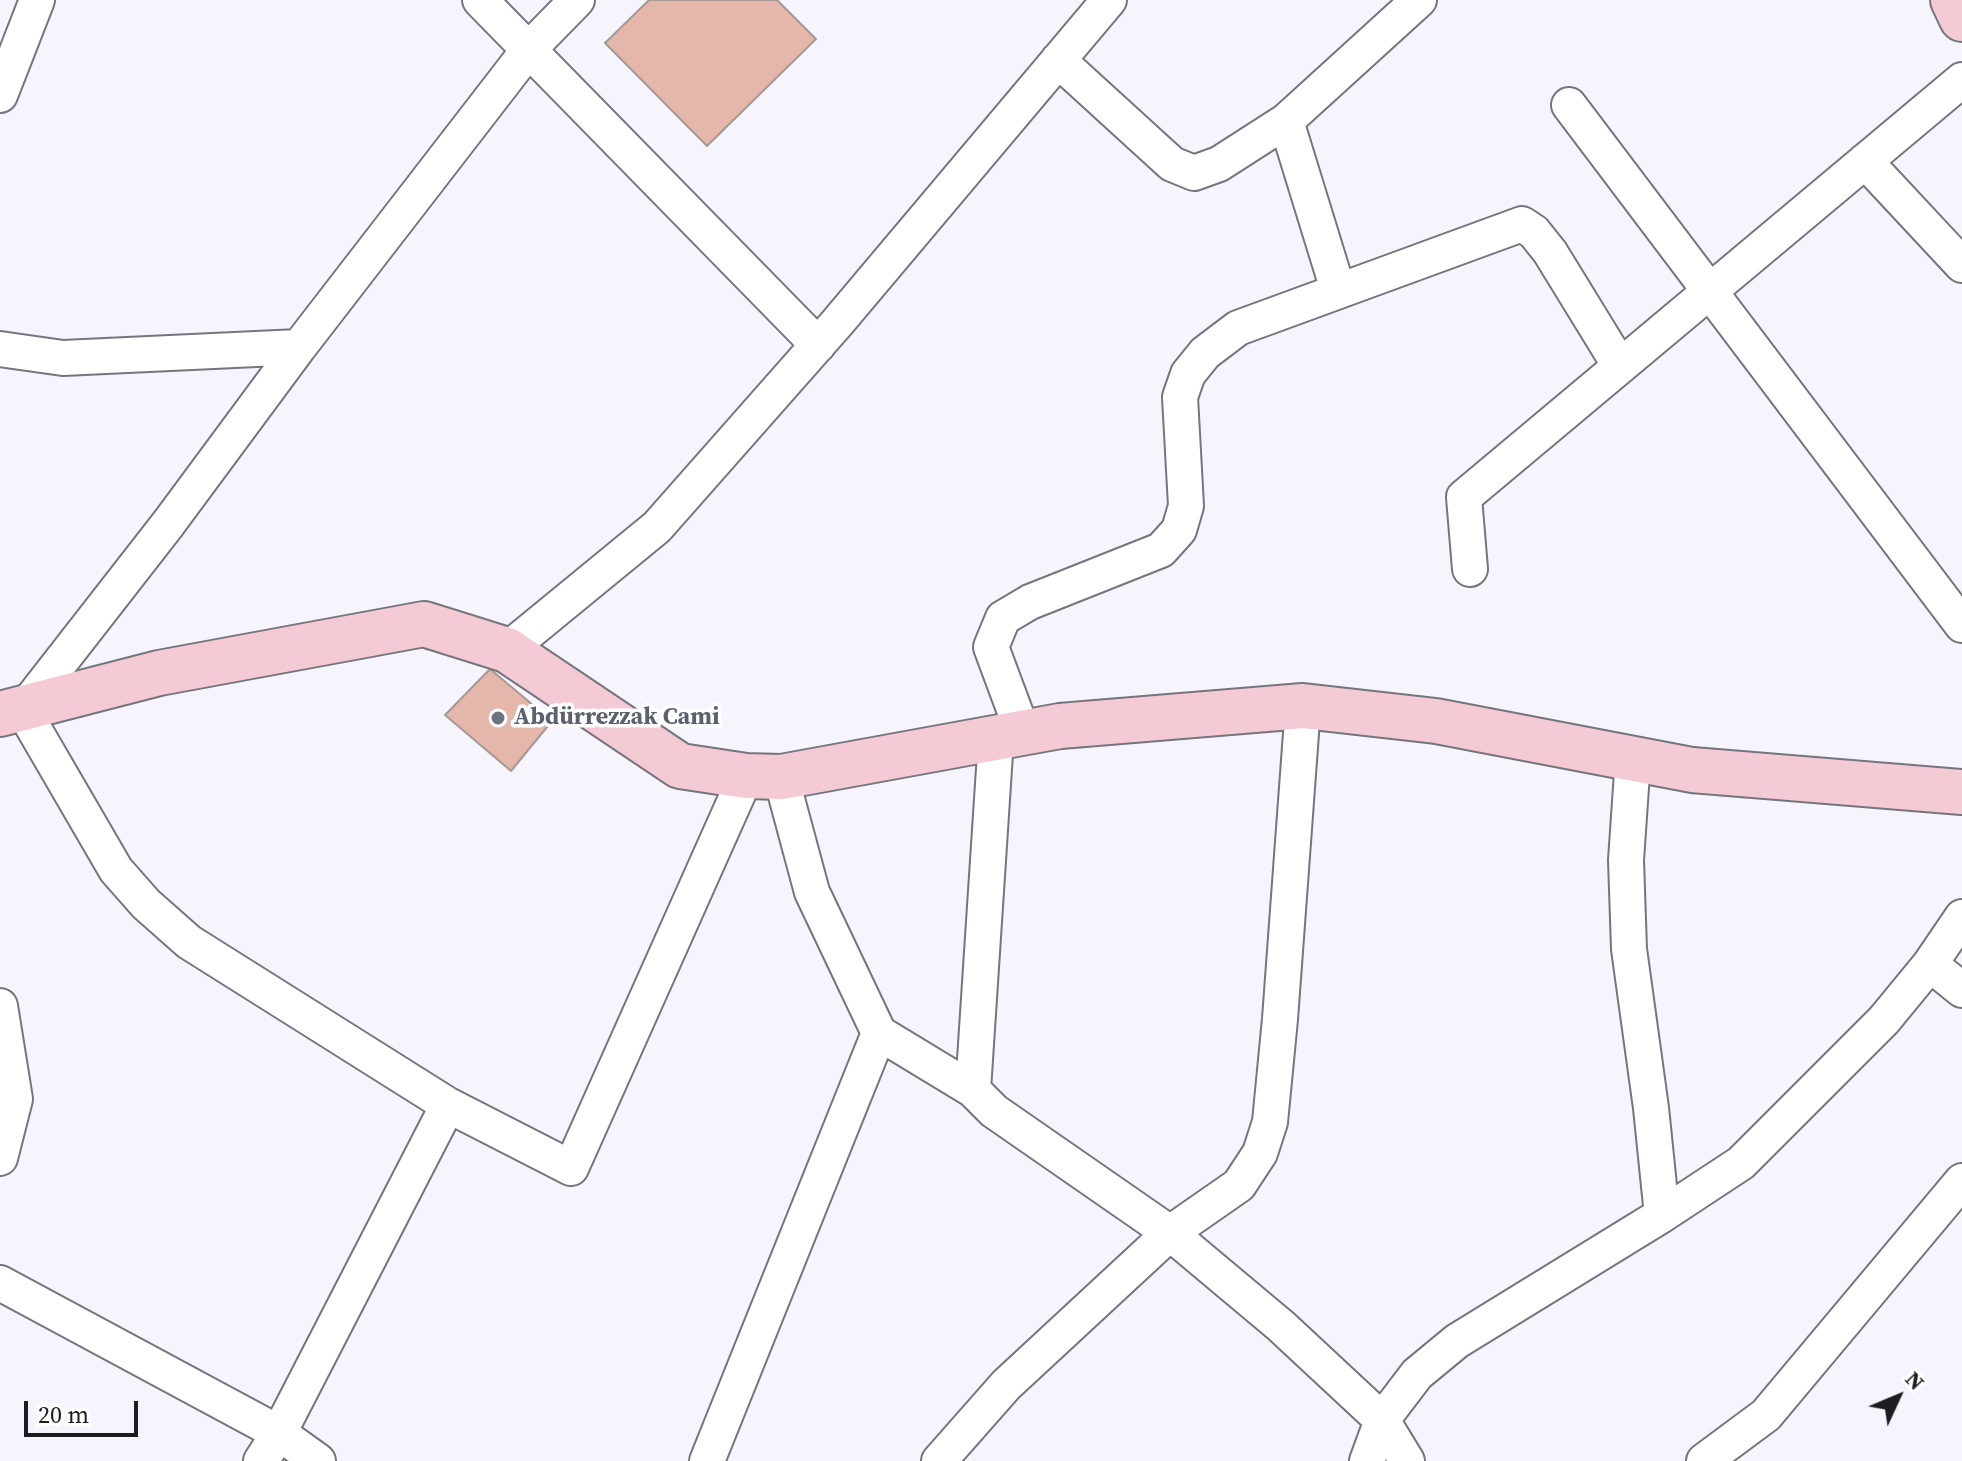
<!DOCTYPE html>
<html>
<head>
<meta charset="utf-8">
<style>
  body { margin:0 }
  #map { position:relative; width:1962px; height:1461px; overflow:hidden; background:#f6f5fe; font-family:"Source Serif 4",serif }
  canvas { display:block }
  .north { position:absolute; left:1858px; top:1357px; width:80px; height:80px; -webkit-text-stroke:6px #fff; paint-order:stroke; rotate:46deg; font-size:22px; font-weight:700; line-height:32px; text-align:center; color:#1d1d21 }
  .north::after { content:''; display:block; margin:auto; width:28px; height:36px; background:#1d1d21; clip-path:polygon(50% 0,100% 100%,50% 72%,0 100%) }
  .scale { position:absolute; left:24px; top:1401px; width:114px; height:36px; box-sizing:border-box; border:4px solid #1d1d21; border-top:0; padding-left:10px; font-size:24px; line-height:28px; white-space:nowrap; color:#1d1d21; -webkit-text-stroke:6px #fff; paint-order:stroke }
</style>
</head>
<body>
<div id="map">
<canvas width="1962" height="1461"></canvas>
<div class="north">N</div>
<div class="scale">20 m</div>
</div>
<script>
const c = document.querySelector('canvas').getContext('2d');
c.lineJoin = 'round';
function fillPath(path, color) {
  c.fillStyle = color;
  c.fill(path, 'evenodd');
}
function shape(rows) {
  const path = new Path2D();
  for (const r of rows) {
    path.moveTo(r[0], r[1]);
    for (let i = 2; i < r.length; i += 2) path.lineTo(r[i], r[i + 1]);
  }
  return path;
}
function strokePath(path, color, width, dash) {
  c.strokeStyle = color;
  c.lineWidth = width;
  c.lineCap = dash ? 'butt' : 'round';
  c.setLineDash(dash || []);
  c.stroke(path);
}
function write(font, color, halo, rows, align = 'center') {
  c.font = font + ' "Source Serif 4",serif';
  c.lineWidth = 7;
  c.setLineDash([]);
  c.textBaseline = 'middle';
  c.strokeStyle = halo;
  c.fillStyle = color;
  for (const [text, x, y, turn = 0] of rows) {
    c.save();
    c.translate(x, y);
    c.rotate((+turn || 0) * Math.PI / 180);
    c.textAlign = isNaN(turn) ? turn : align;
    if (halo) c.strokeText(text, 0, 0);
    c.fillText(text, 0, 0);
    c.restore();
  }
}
const building = shape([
  [649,0,777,0,816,39,707,146,605,43,649,0],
  [490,669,552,721,511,771,445,715,490,669]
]);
fillPath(building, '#e5b6aa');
strokePath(building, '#a49996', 2);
const street = shape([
  [480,0,818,345],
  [1058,60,1172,164,1194,173,1219,164,1286,121],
  [0,95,37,0],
  [1569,105,1962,625],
  [1865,161,1962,265],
  [1338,290,1286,121,1419,0],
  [299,347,168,524,23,710,116,870,146,904,189,942,448,1105],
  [0,349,63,358,299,347,530,48,577,0],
  [1470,569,1464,497,1962,80],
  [507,650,657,527,837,323,1109,0],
  [1023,733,991,647,1003,618,1030,602,1161,550,1179,530,1186,506,1180,397,1188,374,1205,353,1238,328,1522,224,1534,232,1550,252,1620,366],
  [1633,758,1626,860,1629,949,1651,1108,1662,1215],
  [781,777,812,892,879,1033,973,1090,994,1111,1170,1233,1281,1326,1382,1420,1407,1461],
  [1930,964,1962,990],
  [0,1006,15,1099,0,1158],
  [973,1090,996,738],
  [0,1283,279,1433,318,1461],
  [261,1461,279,1433,448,1105,571,1168,746,776],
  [707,1461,879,1033],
  [939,1461,1006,1385,1170,1233,1239,1185,1260,1153,1270,1122,1280,1019,1303,706],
  [1367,1461,1382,1420,1417,1374,1457,1341,1662,1215,1741,1163,1884,1020,1930,964,1962,917],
  [1704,1461,1766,1415,1962,1181]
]);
const secondary = shape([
  [1953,0,1962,19],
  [0,714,159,673,424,624,507,650,680,766,746,776,781,777,1060,726,1303,706,1436,721,1692,770,1962,792]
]);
strokePath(street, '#76757e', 38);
strokePath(secondary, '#76757e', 48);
strokePath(street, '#fff', 34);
strokePath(secondary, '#f4cad4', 44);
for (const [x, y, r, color] of [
  [498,718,8,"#6b7280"]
]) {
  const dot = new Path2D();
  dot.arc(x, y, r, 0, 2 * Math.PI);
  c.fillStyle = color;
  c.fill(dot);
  strokePath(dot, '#fff', 3);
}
write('bold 24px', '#5b616d', '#fff', [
  ["Abdürrezzak Cami",514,718]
], 'left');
</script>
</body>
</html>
